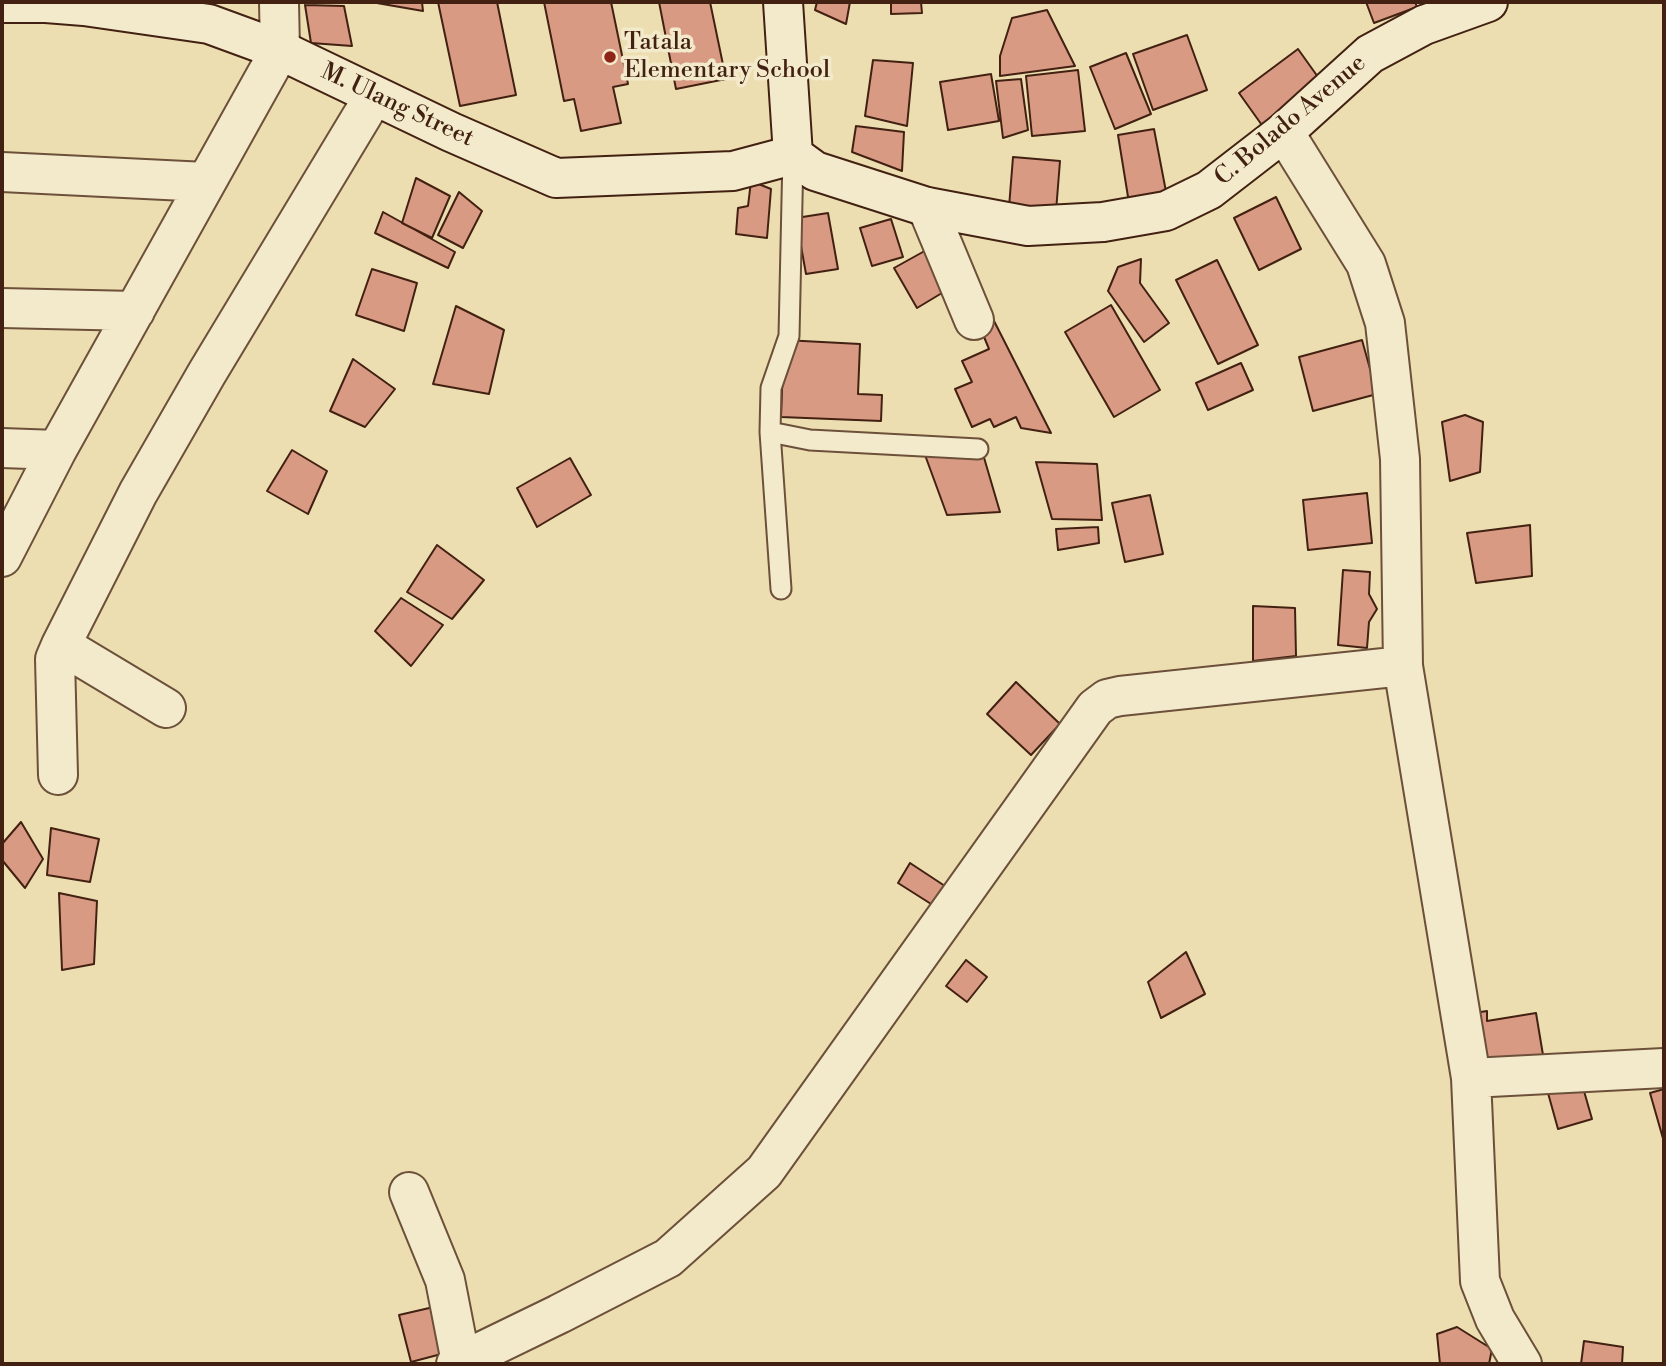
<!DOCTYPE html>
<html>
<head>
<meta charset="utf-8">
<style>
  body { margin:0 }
  #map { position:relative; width:1666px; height:1366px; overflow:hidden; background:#ecdeb0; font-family:"Libre Bodoni",serif }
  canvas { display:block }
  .frame { position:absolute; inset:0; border:4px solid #422112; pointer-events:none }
</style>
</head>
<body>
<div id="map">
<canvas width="1666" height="1366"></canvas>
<div class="frame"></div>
</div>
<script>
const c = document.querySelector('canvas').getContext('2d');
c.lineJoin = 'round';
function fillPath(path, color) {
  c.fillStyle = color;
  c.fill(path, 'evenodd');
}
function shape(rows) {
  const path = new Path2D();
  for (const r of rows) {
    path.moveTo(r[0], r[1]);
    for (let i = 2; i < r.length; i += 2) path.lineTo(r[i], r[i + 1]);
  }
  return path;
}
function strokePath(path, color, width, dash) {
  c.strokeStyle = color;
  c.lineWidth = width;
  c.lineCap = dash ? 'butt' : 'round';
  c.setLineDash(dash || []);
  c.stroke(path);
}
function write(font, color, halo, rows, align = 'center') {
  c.font = font + ' "Libre Bodoni",serif';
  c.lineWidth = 7;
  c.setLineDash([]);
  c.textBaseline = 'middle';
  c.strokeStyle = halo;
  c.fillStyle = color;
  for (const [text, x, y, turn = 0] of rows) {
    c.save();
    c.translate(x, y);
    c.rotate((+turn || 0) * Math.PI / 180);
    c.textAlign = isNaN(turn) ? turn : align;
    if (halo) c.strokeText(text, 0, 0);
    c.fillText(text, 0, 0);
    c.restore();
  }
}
const building = shape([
  [371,2,422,2,423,11,371,2],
  [438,2,497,2,516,95,460,106,438,2],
  [544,2,611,2,628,84,613,87,621,123,581,131,574,99,564,101,544,2],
  [659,2,710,2,726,79,676,89,659,2],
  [817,2,850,2,846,24,815,10,817,2],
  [891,2,921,2,922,13,891,14,891,2],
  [1366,2,1415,2,1417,7,1374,23,1366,2],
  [305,5,344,6,352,46,311,43,305,5],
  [1047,10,1075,66,1000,76,1000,56,1012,18,1047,10],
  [1187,35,1207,90,1153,110,1133,54,1187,35],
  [1298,49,1323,84,1264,128,1239,93,1298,49],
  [1126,53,1151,114,1115,129,1090,67,1126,53],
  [873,60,913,63,907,126,865,116,873,60],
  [1078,70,1085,131,1032,136,1026,76,1078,70],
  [991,74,999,121,948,130,940,82,991,74],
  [1021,79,1028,130,1003,138,996,81,1021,79],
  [856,126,904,132,902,171,852,152,856,126],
  [1154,129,1168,202,1130,209,1118,135,1154,129],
  [1013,157,1060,161,1055,224,1008,220,1013,157],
  [416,178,450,196,432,238,402,223,416,178],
  [751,181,771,189,767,238,736,234,738,208,748,206,751,181],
  [459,192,482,211,463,248,438,235,459,192],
  [1276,197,1301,249,1259,270,1234,218,1276,197],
  [383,212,455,252,448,268,375,233,383,212],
  [828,213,838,269,806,274,796,218,828,213],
  [891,219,903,257,872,266,860,228,891,219],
  [930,248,952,287,917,308,894,268,930,248],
  [1141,259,1140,283,1169,323,1144,342,1108,291,1118,267,1141,259],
  [1217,260,1258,345,1218,364,1176,280,1217,260],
  [372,269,417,283,404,331,356,315,372,269],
  [1111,305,1160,390,1114,417,1065,332,1111,305],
  [456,306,504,330,489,394,433,384,456,306],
  [992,317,1051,433,1021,428,1016,417,994,427,990,419,972,427,955,389,972,382,962,361,989,349,982,332,992,317],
  [784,340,860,344,858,394,882,395,881,421,781,417,784,340],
  [1362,340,1377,394,1313,411,1299,357,1362,340],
  [353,359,395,389,365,427,330,411,353,359],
  [1241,363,1253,390,1208,410,1196,383,1241,363],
  [1465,415,1483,422,1480,472,1450,481,1442,422,1465,415],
  [980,444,1000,512,947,515,925,455,980,444],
  [292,450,327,471,308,514,267,491,292,450],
  [570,458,591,495,537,527,517,488,570,458],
  [1036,462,1097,464,1102,520,1052,519,1036,462],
  [1367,493,1372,543,1308,550,1303,500,1367,493],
  [1150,495,1163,554,1125,562,1112,503,1150,495],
  [1530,525,1532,576,1476,583,1467,533,1530,525],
  [1098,527,1099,543,1058,550,1056,529,1098,527],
  [437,545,484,580,452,619,407,592,437,545],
  [1343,570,1370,572,1369,594,1377,609,1369,622,1367,648,1338,645,1343,570],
  [401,598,443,625,411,666,375,631,401,598],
  [1253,606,1295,608,1296,656,1253,661,1253,606],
  [1016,682,1060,724,1031,755,987,714,1016,682],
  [21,822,43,859,25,888,2,860,2,844,21,822],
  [51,828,99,839,90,882,47,875,51,828],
  [910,863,951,890,939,909,898,883,910,863],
  [59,893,97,901,94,964,62,970,59,893],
  [1186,952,1205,994,1161,1018,1148,982,1186,952],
  [966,960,987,977,967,1002,946,986,966,960],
  [1487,1011,1487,1021,1536,1013,1544,1061,1481,1067,1474,1013,1487,1011],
  [1582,1084,1592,1119,1558,1129,1548,1093,1582,1084],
  [1664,1089,1664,1142,1650,1093,1664,1089],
  [438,1306,449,1352,411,1362,399,1315,438,1306],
  [1457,1327,1492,1349,1489,1364,1440,1364,1437,1334,1457,1327],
  [1584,1341,1623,1347,1622,1364,1581,1364,1584,1341]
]);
fillPath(building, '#d99a83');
strokePath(building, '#422112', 2);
const lane = shape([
  [770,432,810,440,978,449],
  [781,589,770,432,771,388,789,336,793,155]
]);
const street = shape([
  [1284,132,1366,264,1385,323,1400,459,1403,666,1471,1078],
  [2,172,206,182],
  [927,207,974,320],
  [2,308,135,311],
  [2,448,57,450],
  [2,557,57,450,280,50,279,2],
  [61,645,166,708],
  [58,775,55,659,61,645,138,493,207,373,374,96],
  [409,1192,445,1280,461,1362],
  [456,1364,559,1314,668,1258,764,1172,1095,708,1107,699,1120,696,1403,666],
  [1522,1364,1495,1319,1480,1281,1471,1078,1664,1068]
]);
const secondary = shape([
  [783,2,793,155],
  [2,3,46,3,84,6,209,24,280,50,451,132,556,178,733,171,793,155],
  [793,155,815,171,927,207,1028,226,1103,222,1166,211,1209,190,1284,132,1370,54,1424,25,1488,2]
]);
strokePath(lane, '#6c503a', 23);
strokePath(street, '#6c503a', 42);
strokePath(secondary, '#422112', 42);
strokePath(lane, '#f3eacc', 19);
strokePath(street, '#f3eacc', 38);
strokePath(secondary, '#f3eacc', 38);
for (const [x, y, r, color] of [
  [610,57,7,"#8f2418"]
]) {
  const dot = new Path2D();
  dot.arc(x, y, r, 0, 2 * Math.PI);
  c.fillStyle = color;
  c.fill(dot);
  strokePath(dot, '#f3eacc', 2.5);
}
write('24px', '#422112', '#f3eacc', [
  ["Tatala",624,43],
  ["Elementary School",624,71]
], 'left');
write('24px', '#422112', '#f3eacc', [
  ["M. Ulang Street",397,106,25],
  ["C. Bolado Avenue",1291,121,-40]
]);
</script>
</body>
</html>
